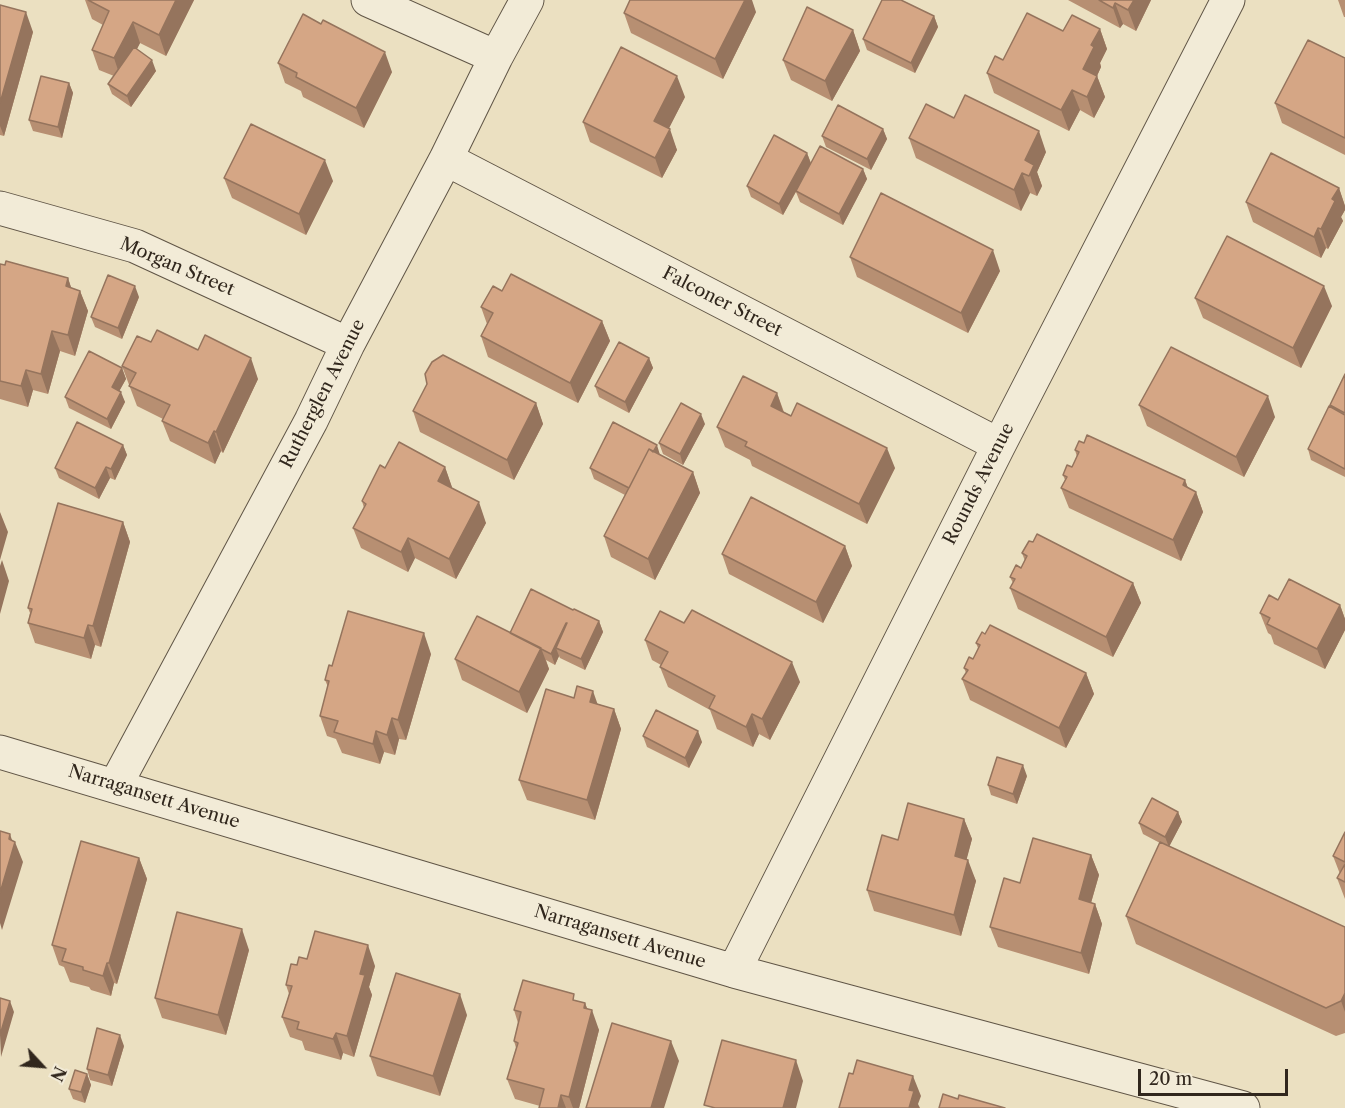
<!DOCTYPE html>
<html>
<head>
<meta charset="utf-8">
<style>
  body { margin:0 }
  #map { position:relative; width:1345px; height:1108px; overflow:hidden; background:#ebe0c1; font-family:"Libre Caslon Text",serif }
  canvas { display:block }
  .north { position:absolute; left:12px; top:1036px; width:60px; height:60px; -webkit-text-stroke:4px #f2ebd7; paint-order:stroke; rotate:116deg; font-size:16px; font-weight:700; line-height:24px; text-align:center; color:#31271d }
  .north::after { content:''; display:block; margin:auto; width:21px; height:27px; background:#31271d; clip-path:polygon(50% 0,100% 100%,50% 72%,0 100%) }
  .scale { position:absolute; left:1138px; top:1069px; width:150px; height:27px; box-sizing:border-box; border:3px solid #31271d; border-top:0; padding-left:8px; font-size:18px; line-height:21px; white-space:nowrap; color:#31271d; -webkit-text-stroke:4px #f2ebd7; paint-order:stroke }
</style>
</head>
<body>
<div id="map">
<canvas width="1345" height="1108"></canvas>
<div class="north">N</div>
<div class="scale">20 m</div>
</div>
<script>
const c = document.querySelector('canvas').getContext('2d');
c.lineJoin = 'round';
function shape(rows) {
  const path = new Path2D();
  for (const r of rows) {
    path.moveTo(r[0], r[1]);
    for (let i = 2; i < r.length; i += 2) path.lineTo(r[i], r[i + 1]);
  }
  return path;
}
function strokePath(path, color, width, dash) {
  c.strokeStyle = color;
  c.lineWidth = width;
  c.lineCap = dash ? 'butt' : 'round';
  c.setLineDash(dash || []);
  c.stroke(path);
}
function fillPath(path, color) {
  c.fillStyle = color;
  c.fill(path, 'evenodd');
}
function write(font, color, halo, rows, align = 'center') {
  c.font = font + ' "Libre Caslon Text",serif';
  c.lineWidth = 4.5;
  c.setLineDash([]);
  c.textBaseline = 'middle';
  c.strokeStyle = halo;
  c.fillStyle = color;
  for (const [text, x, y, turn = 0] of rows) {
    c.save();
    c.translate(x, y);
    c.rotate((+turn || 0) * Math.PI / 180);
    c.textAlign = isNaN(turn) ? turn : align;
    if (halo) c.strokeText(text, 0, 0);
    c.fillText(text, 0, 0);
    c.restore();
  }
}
const minor = shape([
  [368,0,496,57],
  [446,159,999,445],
  [0,208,135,246,348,344],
  [0,752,734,971,1243,1108],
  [115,786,311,421,348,344,446,159,496,57,527,0],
  [734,971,999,445,1228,0]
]);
strokePath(minor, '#605546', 35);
strokePath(minor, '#f2ebd7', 33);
fillPath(shape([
  [85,0,194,0,166,56,140,43,137,49,156,71,131,107,112,94,108,84,114,76,99,70,92,50,103,25,92,19],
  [1068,0,1151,0,1136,31,1123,24,1120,28],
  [1338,0,1345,0,1345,17,1344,17],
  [0,5,33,32,4,136,0,135],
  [756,12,723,79,631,33,624,13],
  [934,16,938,27,915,73,867,50,863,39],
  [1100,29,1107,49,1100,63,1101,67,1097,76,1105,97,1094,118,1080,110,1069,131,994,93,987,73,1003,60,1063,31],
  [853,30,860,51,832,101,791,80,783,60],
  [1345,58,1345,155,1282,123,1275,103],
  [278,63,392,72,364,128,303,97,301,91,285,83],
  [69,83,73,93,62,138,33,131,29,120],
  [685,97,668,129,677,150,662,178,590,142,583,122],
  [954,118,1046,152,1037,172,1042,186,1037,196,1030,193,1021,211,916,158,909,138],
  [883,129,887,139,871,170,826,147,822,136],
  [807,153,811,163,863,169,867,179,843,225,800,202,796,192,783,215,751,197,747,186],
  [224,178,333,181,306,235,232,198],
  [1339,188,1345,206,1345,210,1341,217,1343,221,1328,249,1326,248,1321,258,1253,222,1246,202],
  [850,257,1000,271,968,333,857,277],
  [0,264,68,278,71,288,80,291,88,311,75,356,60,351,48,394,33,390,28,407,0,399],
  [139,297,122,339,95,327,91,317],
  [1195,298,1332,306,1301,368,1203,318],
  [481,307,602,321,610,341,578,403,488,357,481,336,487,324],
  [151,342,258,379,223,453,221,451,215,464,170,441,162,421,163,419,137,406,122,366],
  [649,358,653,368,629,413,599,397,595,386],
  [122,368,126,379,119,391,125,402,111,429,69,408,65,397],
  [1345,374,1345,477,1311,460,1308,449,1330,407,1330,405],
  [777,393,784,412,895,468,867,524,752,466,750,460,725,447,717,427],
  [536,403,543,424,514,480,420,432,413,411],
  [1139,405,1275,417,1244,477,1147,426],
  [705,424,683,465,663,454,659,443],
  [123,445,127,455,115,480,110,478,99,499,59,478,55,468],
  [1075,450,1185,480,1188,488,1196,492,1203,512,1181,561,1069,508,1061,488,1065,480,1063,475,1072,467,1077,457],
  [660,455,693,472,700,493,655,580,611,557,604,536,625,495,594,479,590,468],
  [445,467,452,488,486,523,456,579,415,558,408,572,361,548,353,528,364,508,362,501,385,468],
  [123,522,130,542,101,647,95,645,91,659,35,643,28,623,30,613,28,608],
  [845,546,852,566,823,623,729,574,722,554],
  [1022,553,1133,583,1141,603,1113,657,1018,609,1010,588,1013,583,1010,577,1021,568,1025,561],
  [1278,600,1340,605,1345,619,1345,630,1325,669,1274,644,1271,635,1268,633,1260,613],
  [573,610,599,621,603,632,585,670,560,658,559,656,555,665,546,660,549,669,527,713,462,680,455,659,510,633],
  [645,640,800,682,770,740,759,734,753,747,717,729,710,710,668,687,660,667,661,665,652,660],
  [976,643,1086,673,1094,694,1066,748,970,700,962,679,966,673,964,668,973,659,978,648],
  [431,654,406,740,399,739,395,755,384,752,380,764,342,753,336,739,327,736,320,716,328,687,325,680,332,666],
  [598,704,614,709,621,729,595,820,527,800,519,780],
  [643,736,702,742,689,768,647,747],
  [1027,776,1017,804,991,795,988,785],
  [1178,812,1182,822,1169,846,1345,927,1345,1033,1336,1036,1136,944,1126,916,1160,843,1143,834,1139,823],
  [964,819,972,839,966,860,976,881,961,936,874,911,867,890,898,840],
  [1345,832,1345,899,1337,878,1340,874,1333,856],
  [1091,855,1099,875,1091,903,1095,904,1102,924,1089,974,998,947,990,927,1020,883],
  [139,858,147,879,117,984,114,983,111,996,91,990,89,987,70,982,64,967,59,965,52,945],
  [249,950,226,1035,162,1018,155,998],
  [307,959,375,966,369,987,372,995,354,1057,343,1053,341,1060,305,1050,302,1041,290,1037,282,1017,289,994,286,985,297,965],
  [576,1001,585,1003,587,1008,599,1030,579,1108,539,1108,540,1106,515,1099,507,1079,516,1048,514,1041,518,1023,514,1010],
  [467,1015,440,1096,377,1076,370,1056],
  [124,1046,112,1086,90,1080,87,1069],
  [87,1074,91,1085,85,1103,73,1099,69,1089]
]), '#b78f72');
fillPath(shape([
  [176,0,194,0,166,56,159,35],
  [745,0,752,0,756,12,723,79,715,59],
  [1134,0,1151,0,1136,31,1128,10],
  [1115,3,1123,24,1120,28,1113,8],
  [26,12,33,32,4,136,0,126,0,103],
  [934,16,938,27,915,73,911,63],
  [133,22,140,43,121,79,114,58],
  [1100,29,1107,49,1100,63,1101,67,1091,89,1083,69,1091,45],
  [853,30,860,51,832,101,825,81],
  [385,52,392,72,364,128,356,108],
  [152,60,156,71,131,107,127,96],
  [677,76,685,97,662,142,654,121],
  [1097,76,1105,97,1094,118,1087,97],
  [69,83,73,93,62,138,58,127],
  [1072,90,1080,110,1069,131,1061,110],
  [670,129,677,150,662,178,655,158],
  [883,129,887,139,871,170,867,159],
  [1039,131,1046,152,1037,172,1042,186,1037,196,1025,160],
  [807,153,811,164,783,215,779,204],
  [325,160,333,181,306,235,299,214],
  [863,169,867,179,843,225,839,214],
  [1022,173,1030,193,1021,211,1014,190],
  [1339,188,1345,206,1345,210,1341,217,1343,221,1328,249,1321,229,1332,199],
  [1318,228,1326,248,1321,258,1314,237],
  [993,250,1000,271,968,333,961,313],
  [68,278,75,299,66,286],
  [135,286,139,297,122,339,118,328],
  [1324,286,1332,306,1301,368,1293,348],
  [80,291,88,311,75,356,68,335],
  [602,321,610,341,578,403,570,383],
  [52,331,60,351,48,394,41,374],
  [251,358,258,379,223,453,216,432],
  [649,358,653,368,629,413,625,402],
  [122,368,126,379,116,397,112,387],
  [26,370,33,390,28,407,21,386],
  [121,392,125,402,111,429,107,419],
  [777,393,784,414,771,406],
  [1268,396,1275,417,1244,477,1236,457],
  [536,403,543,424,514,480,507,460],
  [701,414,705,424,683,465,680,454],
  [214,431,221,451,215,464,208,443],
  [123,445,127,455,115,480,111,469],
  [657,445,660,455,633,490],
  [887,448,895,468,867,524,859,504],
  [106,467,110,478,99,499,95,488],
  [445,467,452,487,446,501,438,481],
  [693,472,700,493,655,580,648,559],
  [1185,480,1192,500,1196,492,1203,512,1181,561,1173,540,1183,485],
  [479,502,486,523,456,579,449,559],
  [0,512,8,532,0,560],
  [123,522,130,542,101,647,93,626],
  [408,538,415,558,408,572,401,552],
  [845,546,852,566,823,623,816,602],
  [2,560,9,581,0,614,0,566],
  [1133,583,1141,603,1113,657,1106,637],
  [1340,605,1345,619,1345,630,1325,669,1317,649],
  [599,621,603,632,585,670,581,659],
  [566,623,570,634,556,648,559,656,555,665,551,654],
  [88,625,95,645,91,659,84,638],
  [424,633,431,654,406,740,398,720],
  [541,648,549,669,527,713,519,692],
  [792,662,800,682,770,740,762,719],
  [1086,673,1094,694,1066,748,1059,728],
  [593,691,600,711,590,702],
  [614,709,621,729,595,820,587,800],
  [752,714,759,734,753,747,746,727],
  [392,718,399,739,395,755,387,735],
  [376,731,384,752,380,764,373,744],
  [698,731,702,742,689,768,685,758],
  [1023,765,1027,776,1017,804,1013,794],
  [1178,812,1182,822,1169,847,1165,837],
  [964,819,972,839,962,877,955,856],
  [10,834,14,846,15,842,23,862,2,930,0,923,0,893],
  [1091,855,1099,875,1086,920,1079,899],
  [139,858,147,879,117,984,109,963],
  [968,860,976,881,961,936,954,915],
  [1095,904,1102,924,1089,974,1081,953],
  [242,929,249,950,226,1035,218,1015],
  [368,945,375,966,369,987,372,995,354,1057,347,1036,360,974],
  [107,963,114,983,111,996,103,976],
  [1345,993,1345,1012,1341,1001],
  [460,994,467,1015,440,1096,433,1076],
  [10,1001,14,1012,1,1057,0,1035],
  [585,1003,590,1017,592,1010,599,1030,579,1108,573,1108,569,1097],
  [336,1033,343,1053,341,1060,333,1039],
  [120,1035,124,1046,112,1086,108,1075],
  [671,1041,679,1061,664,1108,651,1108],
  [796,1060,803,1081,796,1108,783,1108],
  [87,1074,91,1085,85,1103,81,1092],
  [913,1076,921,1096,918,1104,920,1108,909,1108,909,1090],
  [561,1095,566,1108,558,1108]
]), '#95745d');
const building = shape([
  [88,0,176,0,159,35,133,22,114,58,92,50,109,11,88,0],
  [630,0,745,0,715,59,624,13,630,0],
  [882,0,901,0,934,16,911,63,863,39,882,0],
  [1099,0,1134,0,1128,10,1115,3,1113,8,1099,0],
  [0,5,26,12,0,103,0,5],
  [807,7,853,30,825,81,783,60,807,7],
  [1027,13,1063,31,1072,15,1100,29,1091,45,1094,47,1083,69,1097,76,1087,97,1072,90,1061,110,987,73,995,56,1003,60,1027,13],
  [303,14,321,24,323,20,385,52,356,108,296,77,297,73,278,63,303,14],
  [1308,40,1345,58,1345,138,1275,103,1308,40],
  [134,47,152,60,127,96,108,84,134,47],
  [621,47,677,76,654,121,670,129,655,158,583,122,621,47],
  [41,76,69,83,58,127,29,120,41,76],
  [965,95,1039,131,1025,160,1034,165,1029,176,1022,173,1014,190,909,138,926,104,954,118,965,95],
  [838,105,883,129,867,159,822,136,838,105],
  [251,124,325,160,299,214,224,178,251,124],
  [774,135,807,153,779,204,747,186,774,135],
  [820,146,863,169,839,214,796,191,820,146],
  [1271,153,1339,188,1332,199,1335,201,1321,229,1318,228,1314,237,1246,202,1271,153],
  [881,193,993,250,961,313,850,257,881,193],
  [1227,236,1324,286,1293,348,1195,298,1227,236],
  [6,261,68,278,66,286,80,291,68,335,52,331,41,374,26,370,21,386,0,381,0,264,5,265,6,261],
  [511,274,602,321,570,383,481,336,493,313,481,307,493,286,502,291,511,274],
  [108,275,135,286,118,328,91,317,108,275],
  [157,330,198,350,205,335,251,358,216,432,214,431,208,443,162,421,170,405,129,386,136,373,122,366,137,336,151,342,157,330],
  [619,342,649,358,625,402,595,386,619,342],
  [1171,347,1268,396,1236,457,1139,405,1171,347],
  [89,351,122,368,112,387,121,392,107,419,65,397,89,351],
  [443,355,536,403,507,460,413,411,427,384,425,374,432,362,443,355],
  [1345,374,1345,413,1330,405,1345,374],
  [743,376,777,393,771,406,791,416,797,403,887,448,859,504,745,446,747,442,717,427,743,376],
  [681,403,701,414,680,454,659,443,681,403],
  [1329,406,1345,415,1345,469,1308,449,1329,406],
  [77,422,123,445,111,469,106,467,95,488,55,468,77,422],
  [613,422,657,445,653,452,649,449,629,488,590,468,613,422],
  [1087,435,1185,480,1183,485,1196,492,1173,540,1061,488,1067,477,1063,475,1067,465,1072,467,1079,452,1075,450,1079,441,1084,443,1087,435],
  [399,442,445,467,438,481,479,502,449,559,408,538,401,552,353,528,366,504,362,501,380,465,385,468,399,442],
  [649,449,693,472,648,559,604,536,649,449],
  [751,497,845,546,816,602,722,554,751,497],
  [58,503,123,522,93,626,88,625,84,638,28,623,32,609,28,608,58,503],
  [1037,534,1133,583,1106,637,1010,588,1015,579,1010,577,1016,565,1021,568,1027,556,1022,553,1029,541,1033,542,1037,534],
  [1289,579,1340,605,1317,649,1267,624,1270,618,1260,613,1269,595,1278,600,1289,579],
  [531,589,573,610,574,609,599,621,581,659,556,648,567,623,566,623,551,654,510,633,531,589],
  [692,610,792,662,762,719,752,714,746,727,709,708,715,696,660,667,668,652,645,640,660,611,684,623,692,610],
  [348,611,424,633,398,720,392,718,387,735,376,731,373,744,334,732,338,721,320,716,329,681,325,680,329,665,332,666,348,611],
  [477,616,541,648,519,692,455,659,477,616],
  [990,625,1086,673,1059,728,962,679,968,670,964,668,969,657,973,659,980,645,976,643,982,632,985,634,990,625],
  [577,686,593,691,590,702,614,709,587,800,519,780,546,689,574,698,577,686],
  [656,710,698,731,685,758,643,736,656,710],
  [997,757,1023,765,1013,794,988,785,997,757],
  [1152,798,1178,812,1165,837,1139,823,1152,798],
  [908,803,964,819,955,856,968,860,954,915,867,890,882,835,898,840,908,803],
  [0,831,10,834,9,839,15,842,0,893,0,831],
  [1345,832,1345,862,1333,856,1345,832],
  [1033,838,1091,855,1079,899,1095,904,1081,953,990,927,1004,878,1020,883,1033,838],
  [81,841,139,858,109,963,107,963,103,976,83,970,83,967,62,961,66,949,52,945,81,841],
  [1160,842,1345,927,1345,993,1341,1001,1326,1008,1126,916,1160,842],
  [1345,864,1345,882,1337,878,1345,864],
  [177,912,242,929,218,1015,155,998,177,912],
  [315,931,368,945,360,974,365,975,347,1036,336,1033,333,1039,297,1029,299,1022,282,1017,292,986,286,985,291,964,297,965,299,957,307,959,315,931],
  [396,973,460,994,433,1076,370,1056,396,973],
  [523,980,574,994,573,1000,585,1003,584,1008,592,1010,569,1097,561,1095,558,1108,539,1108,544,1089,507,1079,518,1043,514,1041,521,1012,514,1010,523,980],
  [0,998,10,1001,0,1035,0,998],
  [612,1023,671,1041,651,1108,586,1108,612,1023],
  [97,1028,120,1035,108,1075,87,1069,97,1028],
  [722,1040,796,1060,783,1108,715,1108,704,1105,722,1040],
  [857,1060,913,1076,909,1090,914,1091,909,1108,839,1108,849,1073,853,1074,857,1060],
  [75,1070,87,1074,81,1092,69,1089,75,1070],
  [943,1094,958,1099,959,1095,1005,1108,939,1108,943,1094]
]);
fillPath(building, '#d5a685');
strokePath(building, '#95745d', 1.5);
write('18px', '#31271d', '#f2ebd7', [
  ["Morgan Street",177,267,23],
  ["Falconer Street",722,302,27],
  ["Rutherglen Avenue",323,394,-63],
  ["Rounds Avenue",979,484,-63],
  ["Narragansett Avenue",154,797,17],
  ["Narragansett Avenue",620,937,17]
]);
</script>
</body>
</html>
